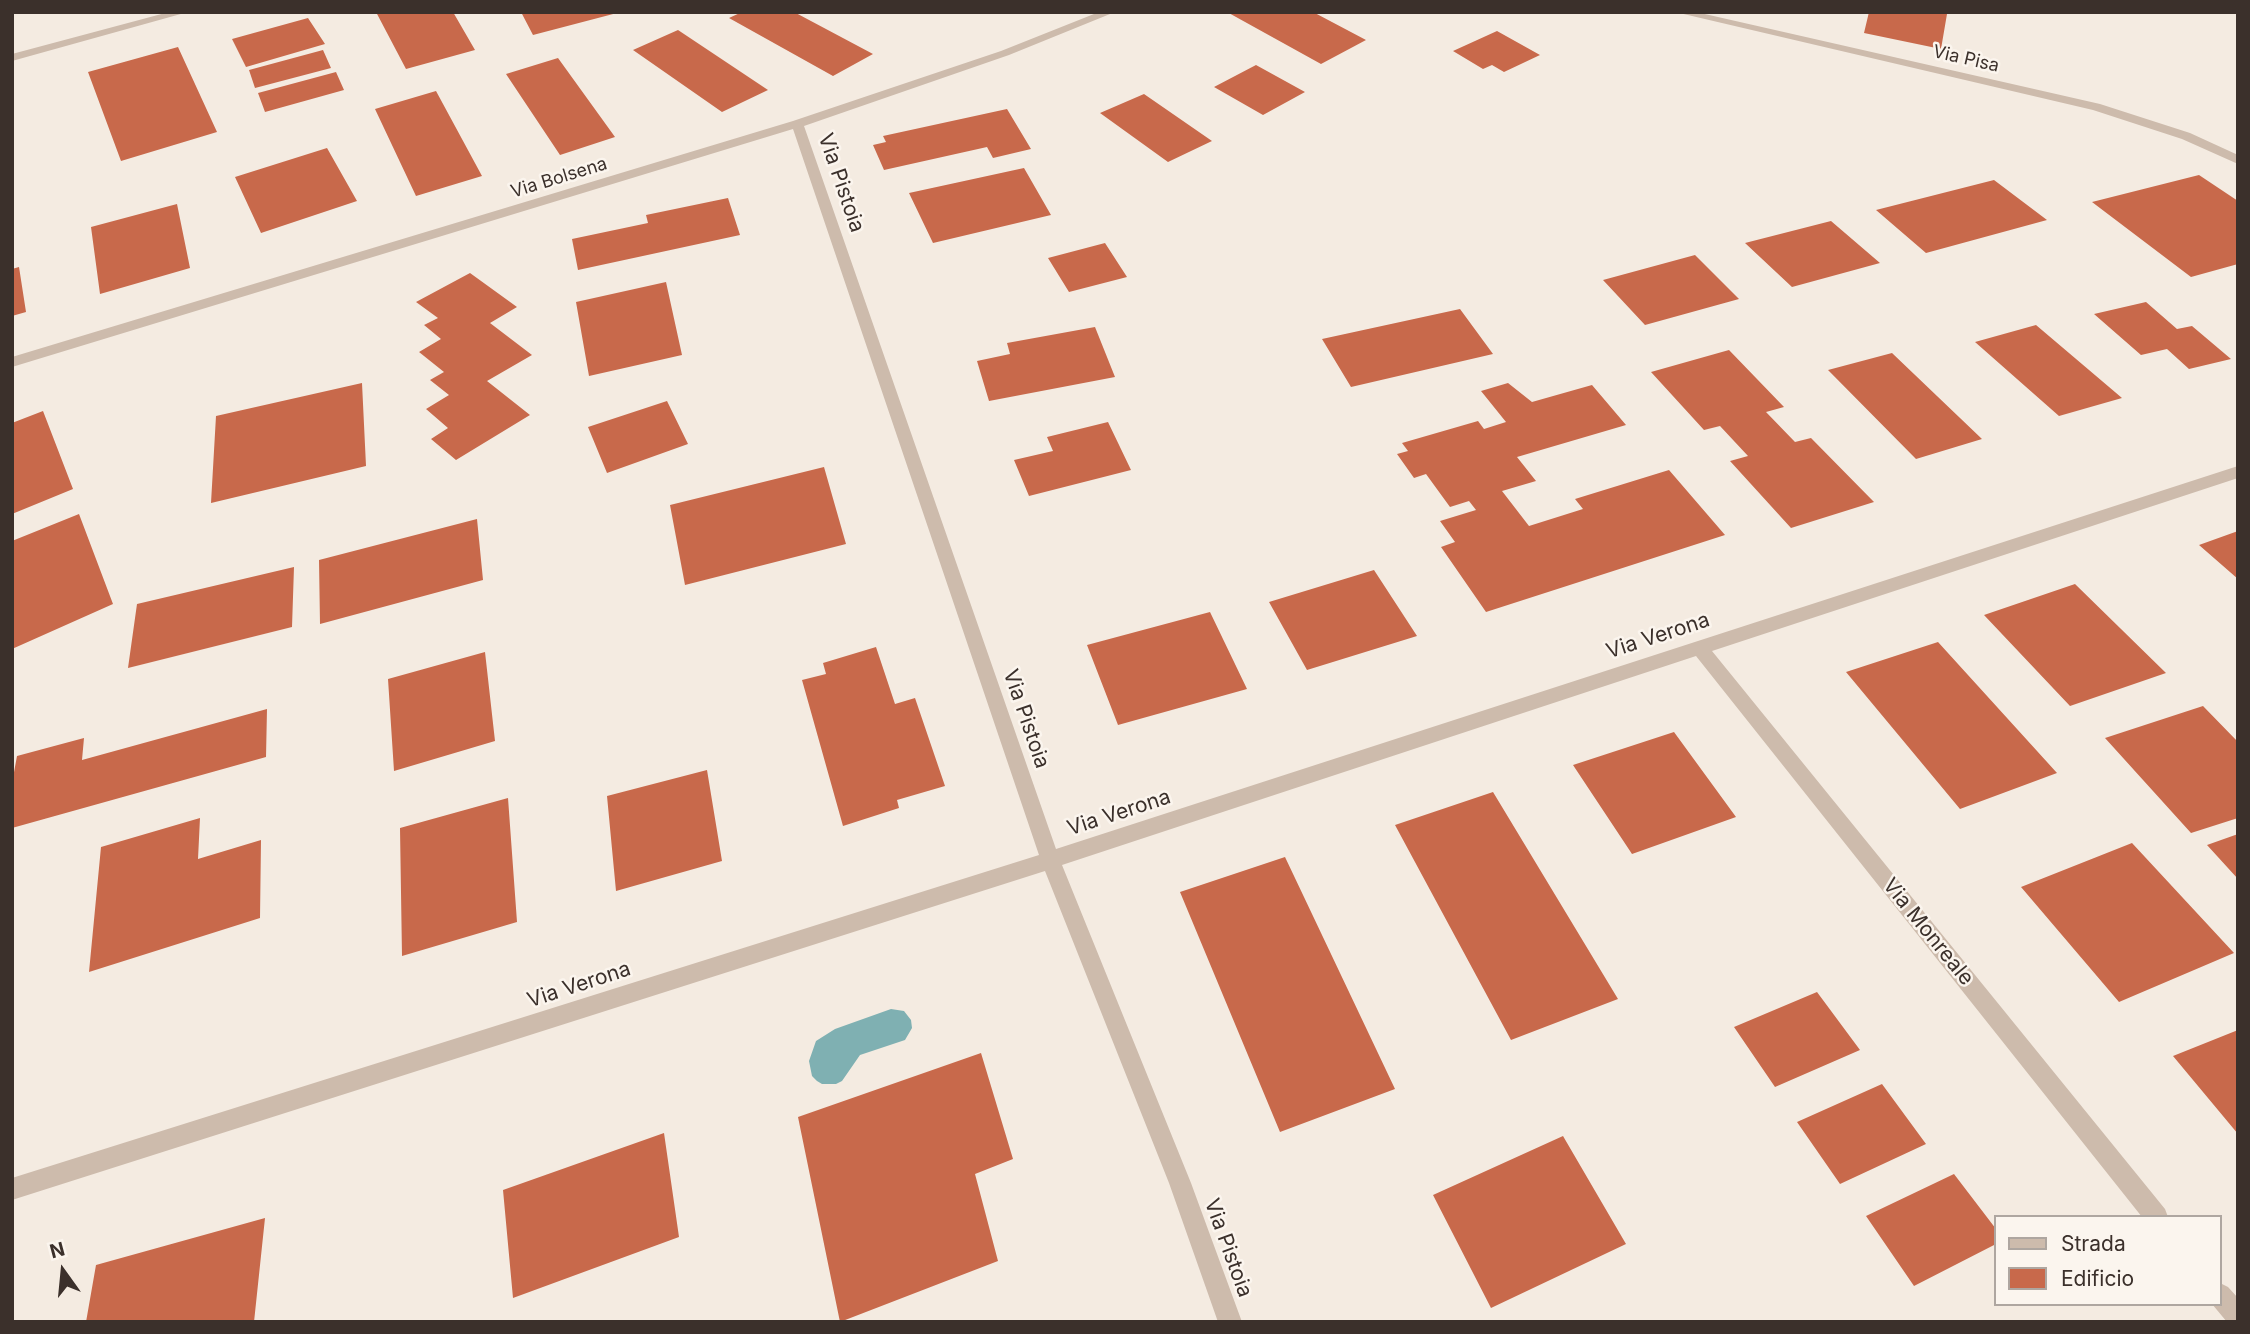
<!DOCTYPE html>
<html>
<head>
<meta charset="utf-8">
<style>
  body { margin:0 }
  #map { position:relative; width:2250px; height:1334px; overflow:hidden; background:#f4ebe1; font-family:Inter,sans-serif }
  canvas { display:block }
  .frame { position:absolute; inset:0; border:14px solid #3b302b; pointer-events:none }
  .legend { position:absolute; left:1994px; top:1215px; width:228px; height:91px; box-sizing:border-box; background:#fbf5ee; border:2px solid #aea6a0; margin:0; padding:9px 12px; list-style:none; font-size:21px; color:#3b302b }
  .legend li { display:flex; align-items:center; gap:14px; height:35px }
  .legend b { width:35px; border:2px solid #aea6a0 }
  .north { position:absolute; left:28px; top:1236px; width:70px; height:70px; -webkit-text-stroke:5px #fbf5ee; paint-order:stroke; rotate:345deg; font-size:19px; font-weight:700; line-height:28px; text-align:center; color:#3b302b }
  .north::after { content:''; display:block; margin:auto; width:24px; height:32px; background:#3b302b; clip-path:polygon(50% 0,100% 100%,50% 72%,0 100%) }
</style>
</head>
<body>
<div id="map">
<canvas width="2250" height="1334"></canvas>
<div class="frame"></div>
<ul class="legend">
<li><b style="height:9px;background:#cdbbac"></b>Strada</li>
<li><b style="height:19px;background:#c8694b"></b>Edificio</li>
</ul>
<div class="north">N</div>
</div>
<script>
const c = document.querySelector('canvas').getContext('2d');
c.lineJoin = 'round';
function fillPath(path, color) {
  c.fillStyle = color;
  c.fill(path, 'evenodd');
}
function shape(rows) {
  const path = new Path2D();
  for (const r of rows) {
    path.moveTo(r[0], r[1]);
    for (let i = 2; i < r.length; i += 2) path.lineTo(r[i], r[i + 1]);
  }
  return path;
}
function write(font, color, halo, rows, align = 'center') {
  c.font = font + ' Inter,sans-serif';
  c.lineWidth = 5;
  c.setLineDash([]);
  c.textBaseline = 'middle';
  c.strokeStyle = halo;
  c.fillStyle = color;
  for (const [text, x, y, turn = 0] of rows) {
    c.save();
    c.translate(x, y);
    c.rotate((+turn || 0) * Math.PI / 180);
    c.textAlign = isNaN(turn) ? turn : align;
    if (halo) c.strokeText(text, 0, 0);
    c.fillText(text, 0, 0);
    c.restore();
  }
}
fillPath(shape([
  [891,1009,904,1011,911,1020,912,1028,905,1040,860,1055,842,1081,836,1084,822,1084,817,1081,812,1076,809,1061,816,1041,835,1029]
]), '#7fb0b2');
fillPath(shape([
  [376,12,453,12,475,50,406,69],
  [521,12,617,12,617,13,533,35],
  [742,12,794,12,873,54,833,76,729,18],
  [1227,12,1313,12,1366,40,1321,64],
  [1869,12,1947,14,1941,49,1864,33],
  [308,18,325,44,246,67,232,39],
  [678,30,768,90,722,112,633,50],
  [1497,31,1540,55,1504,72,1492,65,1483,69,1453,51],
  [178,47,217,132,121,161,88,72],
  [323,50,331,68,255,88,249,70],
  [558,58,615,137,560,155,506,74],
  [1256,65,1305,92,1263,115,1214,87],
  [336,72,344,90,265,112,258,93],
  [436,91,482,176,416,196,375,109],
  [1144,94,1212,141,1168,162,1100,113],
  [1007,109,1031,149,993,158,987,147,884,170,873,145,886,142,883,136],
  [327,148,357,201,261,233,235,177],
  [1024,168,1051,215,933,243,909,193],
  [2199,175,2238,201,2238,264,2191,277,2092,202],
  [1994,180,2047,220,1926,253,1876,210],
  [728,198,740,235,578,270,572,239,648,223,646,215],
  [177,204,190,268,100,294,91,227],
  [1831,221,1880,263,1792,287,1745,243],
  [1105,243,1127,277,1069,292,1048,258],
  [1695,255,1739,299,1645,325,1603,280],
  [19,267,26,312,12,316,12,269],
  [470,273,517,307,490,323,532,355,487,381,530,415,456,460,431,439,448,428,426,409,449,395,430,380,444,372,419,352,441,339,424,325,438,318,416,302],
  [666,282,682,355,589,376,576,302],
  [2146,302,2177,329,2192,326,2231,359,2189,369,2167,349,2141,355,2094,314],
  [1460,309,1493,354,1351,387,1322,339],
  [2036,325,2122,398,2059,416,1975,342],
  [1095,327,1115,377,989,401,977,361,1010,354,1007,343],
  [1729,350,1784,407,1766,412,1795,442,1811,438,1874,502,1791,528,1730,461,1748,456,1720,426,1704,430,1651,372],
  [1892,353,1982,439,1916,459,1828,370],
  [362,383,366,466,211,503,216,416],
  [1508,383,1532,402,1592,385,1626,425,1517,457,1536,481,1502,491,1529,526,1583,509,1575,499,1669,470,1725,535,1486,612,1441,547,1455,542,1440,521,1476,510,1469,501,1450,507,1426,474,1414,478,1397,454,1408,451,1402,443,1478,421,1484,429,1506,422,1481,391],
  [667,401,688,444,607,473,588,427],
  [43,411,73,489,12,514,12,423],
  [1108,422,1131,470,1029,496,1014,460,1053,451,1047,437],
  [824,467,846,544,685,585,670,505],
  [79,514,113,604,12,649,12,541],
  [477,519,483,580,320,624,319,560],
  [2238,531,2238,579,2199,545],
  [294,567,292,627,128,668,137,604],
  [1374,570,1417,636,1307,670,1269,602],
  [2075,584,2166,673,2070,706,1984,615],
  [1210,612,1247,689,1118,725,1087,645],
  [1938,642,2057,773,1960,809,1846,672],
  [876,647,895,704,915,698,945,786,897,800,899,808,843,826,802,680,826,674,823,663],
  [485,652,495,741,394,771,388,679],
  [2203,706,2238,742,2238,818,2191,833,2105,738],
  [267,709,266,757,12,828,12,783,17,756,84,738,82,760],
  [1674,732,1736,817,1632,854,1573,765],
  [707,770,722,861,616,891,607,796],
  [1493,792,1618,999,1511,1040,1395,825],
  [508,798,517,922,402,956,400,828],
  [200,818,198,859,261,840,260,918,89,972,101,847],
  [2238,834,2238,879,2207,845],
  [2132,843,2234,953,2119,1002,2021,887],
  [1285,857,1395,1089,1280,1132,1180,892],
  [1817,992,1860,1050,1775,1087,1734,1027],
  [2238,1030,2238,1134,2173,1056],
  [981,1053,1013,1159,975,1174,998,1261,840,1322,798,1117],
  [1882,1084,1926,1144,1840,1184,1797,1122],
  [664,1133,679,1237,513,1298,503,1190],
  [1563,1136,1626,1244,1491,1308,1433,1195],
  [1954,1174,1996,1229,1996,1244,1914,1286,1866,1216],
  [265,1218,254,1322,86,1322,96,1265]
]), '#c8694b');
fillPath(shape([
  [169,12,188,12,12,61,12,54,169,12],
  [1099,12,1115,12,1009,55,804,126,1056,849,2238,466,2238,478,1712,651,2165,1209,2168,1217,2142,1217,1696,656,1062,865,1191,1183,1242,1322,1218,1322,1169,1183,1045,871,12,1200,12,1178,1039,855,793,129,12,367,12,357,793,121,1001,51,1099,12],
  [1675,12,1696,12,2100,104,2190,133,2238,155,2238,164,2182,139,2093,110,1675,12],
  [2220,1283,2228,1287,2238,1298,2238,1322,2227,1322,2212,1304,2220,1304,2220,1283]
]), '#cdbbac');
write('18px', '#3b302b', '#fbf5ee', [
  ["Via Pisa",1966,59,13],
  ["Via Bolsena",559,178,-17]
]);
write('21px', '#3b302b', '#fbf5ee', [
  ["Via Pistoia",841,183,71],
  ["Via Verona",1658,636,-18],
  ["Via Pistoia",1026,719,71],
  ["Via Verona",1119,813,-18],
  ["Via Monreale",1928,932,51],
  ["Via Verona",579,985,-18],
  ["Via Pistoia",1228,1248,70]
]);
</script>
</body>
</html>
